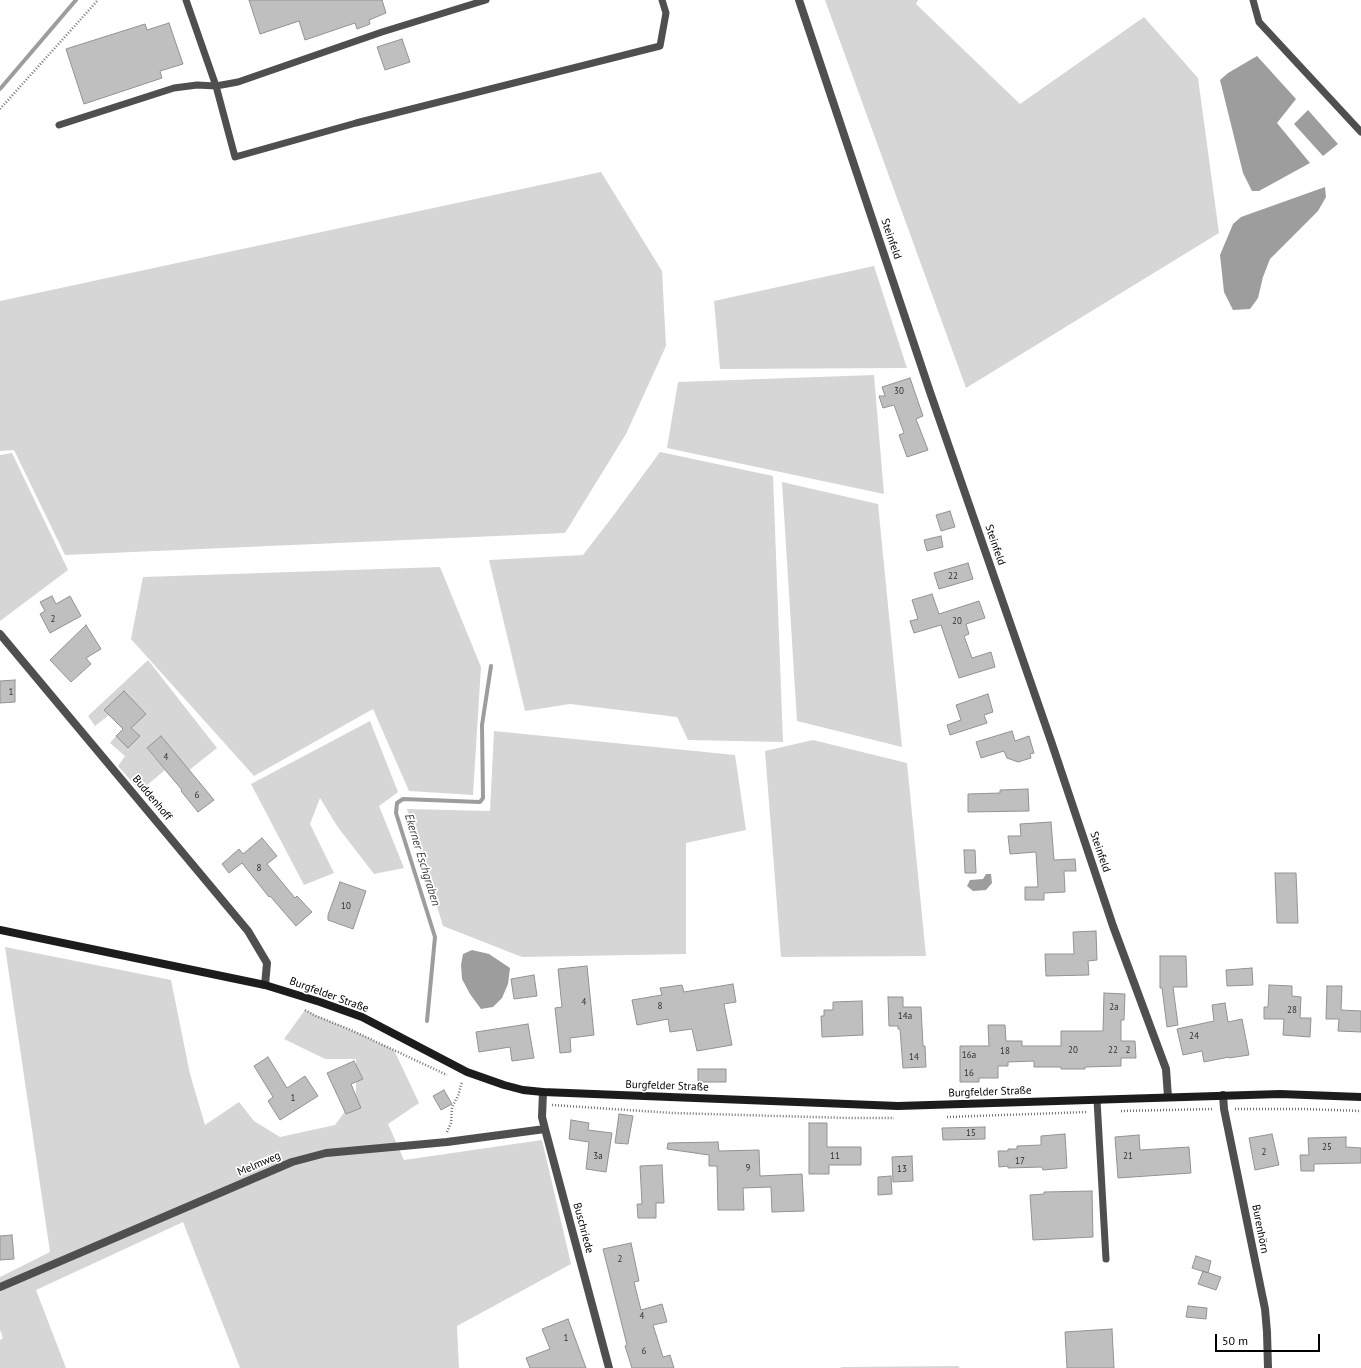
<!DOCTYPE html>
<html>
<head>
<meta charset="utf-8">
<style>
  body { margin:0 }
  #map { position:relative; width:1361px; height:1368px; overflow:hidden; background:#fff; font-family:"PT Sans",sans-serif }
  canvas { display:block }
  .scale { position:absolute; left:1215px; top:1334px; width:105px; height:18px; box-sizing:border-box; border:2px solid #000; border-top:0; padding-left:5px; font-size:12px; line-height:14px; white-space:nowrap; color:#000; -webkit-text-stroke:3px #fff; paint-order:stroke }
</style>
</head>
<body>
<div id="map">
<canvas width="1361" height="1368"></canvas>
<div class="scale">50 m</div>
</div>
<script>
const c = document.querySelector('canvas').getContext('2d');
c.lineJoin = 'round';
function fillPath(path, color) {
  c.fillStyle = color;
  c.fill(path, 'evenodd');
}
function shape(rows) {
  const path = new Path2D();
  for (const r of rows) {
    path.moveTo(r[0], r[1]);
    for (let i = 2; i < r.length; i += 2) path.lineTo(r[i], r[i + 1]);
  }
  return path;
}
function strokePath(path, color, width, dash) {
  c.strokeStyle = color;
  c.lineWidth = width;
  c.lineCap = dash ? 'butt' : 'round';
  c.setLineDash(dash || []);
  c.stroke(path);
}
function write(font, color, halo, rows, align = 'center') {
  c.font = font + ' "PT Sans",sans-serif';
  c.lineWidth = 3.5;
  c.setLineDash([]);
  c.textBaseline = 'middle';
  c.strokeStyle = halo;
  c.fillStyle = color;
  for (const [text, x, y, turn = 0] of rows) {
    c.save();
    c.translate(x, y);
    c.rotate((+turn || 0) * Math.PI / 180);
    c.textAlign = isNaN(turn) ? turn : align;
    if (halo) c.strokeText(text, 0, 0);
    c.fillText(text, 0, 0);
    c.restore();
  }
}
fillPath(shape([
  [825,0,918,0,916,4,1020,104,1144,17,1198,78,1219,233,966,388],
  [601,172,662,271,666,346,626,434,565,533,65,555,14,450,0,451,0,301],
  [874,266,907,368,720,369,714,301],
  [874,375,884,494,667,448,678,382],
  [660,452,773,476,783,742,688,740,677,717,570,704,525,711,489,560,583,555,613,516],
  [12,453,68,570,0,621,0,455],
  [782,482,878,504,902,747,797,721],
  [440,567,481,667,473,795,409,791,373,709,254,776,131,639,143,577],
  [148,660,217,748,174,782,171,777,185,765,161,736,147,749,165,770,140,791,118,766,125,756,110,743,116,736,128,748,139,736,131,728,104,710,109,715,95,726,88,716],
  [370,721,398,792,379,806,404,868,374,874,337,826,320,798,310,824,334,873,304,885,251,784],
  [494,731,735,755,746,830,686,843,686,954,522,957,443,926,407,809,490,811],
  [813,740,907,763,926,956,781,957,765,751],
  [5,947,171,980,190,1074,205,1125,239,1102,254,1121,280,1137,335,1125,356,1096,356,1059,325,1059,284,1039,305,1010,317,1016,351,1030,394,1050,419,1103,388,1124,404,1160,542,1140,571,1264,457,1326,459,1368,240,1368,183,1222,36,1290,66,1368,0,1368,0,1340,3,1338,0,1330,0,1277,50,1252],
  [958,1366,960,1368,839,1368,843,1367]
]), '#d6d6d6');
fillPath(shape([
  [1257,56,1296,99,1277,123,1310,163,1259,191,1252,191,1243,173,1220,80,1228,73],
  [1308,110,1338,144,1323,156,1294,124],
  [1325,187,1326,197,1318,211,1270,259,1263,277,1258,298,1250,309,1233,310,1224,292,1220,255,1233,224,1241,217],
  [986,874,991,874,992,883,986,890,973,891,967,886,970,880,983,879],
  [472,950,489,954,510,968,508,984,502,998,493,1007,481,1009,470,994,462,979,461,965,463,954]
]), '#9d9d9d');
strokePath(shape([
  [0,89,76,0],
  [427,1021,435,937,396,813,397,803,403,799,480,802,483,798,482,725,491,666]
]), '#9d9d9d', 4);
const building = shape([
  [249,0,382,0,386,13,369,20,370,24,357,29,355,23,305,40,299,21,260,34,249,0],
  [169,23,183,64,160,71,162,78,84,104,66,49,145,24,147,30,169,23],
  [402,39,410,62,385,70,377,47,402,39],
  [910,378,923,416,916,419,928,450,907,457,899,435,904,433,894,405,883,408,879,396,885,396,882,387,910,378],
  [950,511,955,527,941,531,936,515,950,511],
  [941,536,943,547,927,551,924,540,941,536],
  [968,563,973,579,939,589,934,573,968,563],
  [932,594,939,614,979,601,985,618,966,624,969,634,964,636,972,658,991,652,995,667,959,678,941,625,914,633,910,621,918,619,912,600,932,594],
  [52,596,56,604,70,596,81,616,50,633,40,614,45,611,40,602,52,596],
  [86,625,101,649,86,658,91,664,71,682,50,660,86,625],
  [15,680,15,702,0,703,0,681,15,680],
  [124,691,146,714,131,728,140,736,128,748,116,736,123,729,104,710,124,691],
  [988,694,993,712,984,715,987,723,950,735,947,725,961,720,956,705,988,694],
  [1012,731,1015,741,1029,736,1034,753,1030,754,1031,758,1018,762,1007,758,1004,751,981,758,976,742,1012,731],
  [161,736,214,800,198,812,181,791,182,790,147,748,161,736],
  [1028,789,1029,811,968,812,968,794,1000,793,1000,790,1028,789],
  [1051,822,1054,860,1075,859,1076,871,1064,871,1065,892,1044,893,1044,900,1025,900,1025,887,1038,887,1036,852,1010,854,1008,836,1021,836,1020,824,1051,822],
  [262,838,277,856,267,864,295,898,297,896,312,912,296,926,270,896,269,897,242,863,229,873,222,864,239,849,243,854,262,838],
  [964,850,975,850,976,873,965,873,964,850],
  [1275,873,1296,873,1298,923,1277,923,1275,873],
  [340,882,366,891,353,929,328,920,328,915,340,882],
  [1096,931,1097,960,1088,961,1089,975,1046,976,1045,954,1074,954,1073,932,1096,931],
  [1160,956,1186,956,1187,987,1173,987,1178,1025,1167,1027,1162,988,1160,988,1160,956],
  [587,966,594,1035,570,1038,571,1052,560,1053,555,1008,562,1007,558,969,587,966],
  [1252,968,1253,985,1227,986,1226,970,1252,968],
  [534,975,537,996,514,999,511,979,534,975],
  [733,984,736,1002,724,1004,732,1045,697,1051,692,1029,670,1032,668,1019,637,1025,632,1000,662,995,660,988,682,985,684,992,733,984],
  [1269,985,1292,986,1292,996,1301,997,1300,1018,1311,1018,1310,1037,1283,1035,1284,1019,1264,1019,1264,1007,1268,1007,1269,985],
  [1327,986,1342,986,1341,1010,1361,1011,1361,1032,1338,1031,1339,1019,1326,1019,1327,986],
  [1104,993,1125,994,1124,1020,1121,1020,1121,1041,1135,1041,1136,1058,1121,1058,1121,1066,1085,1067,1085,1069,1061,1069,1061,1067,1034,1067,1034,1061,1008,1062,1008,1066,998,1066,998,1078,979,1078,979,1082,960,1082,960,1046,989,1046,988,1025,1005,1025,1006,1041,1022,1041,1022,1046,1061,1046,1061,1031,1103,1031,1104,993],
  [888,997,903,997,903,1007,921,1007,923,1046,925,1046,926,1067,903,1068,900,1029,898,1029,898,1026,889,1026,888,997],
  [862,1001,863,1035,822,1037,821,1016,824,1016,824,1010,833,1010,833,1002,862,1001],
  [1225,1003,1228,1022,1242,1019,1249,1055,1229,1058,1229,1057,1204,1062,1202,1051,1183,1055,1177,1029,1214,1021,1212,1005,1225,1003],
  [528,1024,534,1058,512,1061,510,1047,479,1052,476,1032,528,1024],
  [268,1057,287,1088,305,1076,318,1096,280,1120,268,1101,273,1097,254,1066,268,1057],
  [354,1061,363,1079,351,1084,361,1108,346,1114,327,1073,354,1061],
  [698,1069,726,1069,726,1082,698,1082,698,1069],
  [444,1090,452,1104,441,1110,433,1096,444,1090],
  [619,1114,633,1116,628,1144,615,1143,619,1114],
  [571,1120,589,1123,588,1130,612,1133,606,1172,586,1169,589,1142,569,1139,571,1120],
  [809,1123,827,1123,827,1147,861,1147,861,1165,829,1165,829,1174,809,1174,809,1123],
  [985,1127,985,1139,943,1140,942,1128,985,1127],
  [1065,1134,1067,1168,1043,1170,1042,1167,1008,1168,1008,1166,999,1167,998,1151,1008,1151,1008,1149,1017,1149,1017,1146,1041,1145,1041,1136,1065,1134],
  [1272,1134,1279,1165,1255,1170,1249,1138,1272,1134],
  [1139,1135,1140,1150,1189,1147,1191,1173,1118,1178,1115,1137,1139,1135],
  [1346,1137,1346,1147,1361,1148,1361,1163,1314,1164,1314,1171,1301,1171,1300,1155,1309,1155,1308,1138,1346,1137],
  [718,1142,719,1151,759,1150,760,1176,802,1174,804,1211,772,1212,771,1187,743,1188,744,1210,718,1210,717,1166,709,1166,709,1155,667,1149,668,1143,718,1142],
  [912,1156,913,1181,893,1182,892,1157,912,1156],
  [662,1165,664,1203,656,1203,656,1218,638,1218,637,1204,642,1204,640,1166,662,1165],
  [891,1176,892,1194,878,1195,878,1177,891,1176],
  [1092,1191,1093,1237,1033,1240,1030,1195,1044,1194,1044,1192,1092,1191],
  [12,1235,14,1259,0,1260,0,1236,12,1235],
  [631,1243,639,1281,634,1282,641,1310,662,1304,667,1322,653,1325,663,1357,670,1355,674,1368,632,1368,625,1346,627,1345,603,1249,631,1243],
  [1196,1256,1211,1261,1208,1273,1192,1268,1196,1256],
  [1203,1271,1221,1277,1216,1290,1198,1284,1203,1271],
  [1188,1306,1207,1308,1206,1319,1186,1317,1188,1306],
  [568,1319,586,1368,530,1368,526,1358,550,1349,542,1329,568,1319],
  [1112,1329,1114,1368,1067,1368,1065,1332,1112,1329]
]);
fillPath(building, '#bfbfbf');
strokePath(building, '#939393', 1);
strokePath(shape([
  [0,109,98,0],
  [305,1010,316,1016,351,1030,447,1075],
  [552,1105,673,1113,848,1118,894,1118],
  [1235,1109,1303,1109,1361,1111],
  [1121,1111,1214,1109],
  [947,1117,1088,1112],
  [447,1132,451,1123,452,1107,458,1096,462,1082]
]), '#717171', 2.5, [1, 2]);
strokePath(shape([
  [186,0,216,86,235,157,356,123,660,46,666,13,662,0],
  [1253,0,1259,22,1361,132],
  [59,125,174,88,197,85,216,86,238,82,382,32,486,0],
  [1097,1100,1106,1259]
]), '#4f4f4f', 7);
strokePath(shape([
  [799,0,930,392,1052,744,1113,926,1166,1069,1168,1097],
  [0,634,248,931,267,963,265,985],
  [543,1092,542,1117,545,1129,609,1368],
  [1223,1095,1224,1109,1265,1309,1267,1332,1268,1368],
  [0,1287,292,1162,326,1153,447,1142,545,1129]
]), '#4f4f4f', 8);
strokePath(shape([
  [0,930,265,985,320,1002,362,1017,467,1072,504,1085,523,1090,543,1092,898,1106,1280,1094,1361,1097]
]), '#1c1c1c', 8);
write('9px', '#303030', null, [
  ["30",899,391],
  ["22",953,576],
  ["2",53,619],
  ["20",957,621],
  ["1",11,692],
  ["4",166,757],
  ["6",197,795],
  ["8",259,868],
  ["10",346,906],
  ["4",584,1002],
  ["8",660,1006],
  ["2a",1114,1007],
  ["28",1292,1010],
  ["14a",905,1016],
  ["24",1194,1036],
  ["20",1073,1050],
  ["22",1113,1050],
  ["2",1128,1050],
  ["18",1005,1051],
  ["16a",969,1055],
  ["14",914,1057],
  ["16",969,1073],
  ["1",293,1098],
  ["15",971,1133],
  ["25",1327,1147],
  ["2",1264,1152],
  ["3a",598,1156],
  ["11",835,1156],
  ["21",1128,1156],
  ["17",1020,1161],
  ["9",748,1168],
  ["13",902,1169],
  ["2",620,1259],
  ["4",642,1316],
  ["1",566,1338],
  ["6",644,1351]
]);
write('11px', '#000', '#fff', [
  ["Steinfeld",891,239,71],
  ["Steinfeld",995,545,71],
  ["Buddenhoff",152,798,50],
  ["Steinfeld",1100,852,71],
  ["Burgfelder Straße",329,995,20],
  ["Burgfelder Straße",667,1086,2],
  ["Burgfelder Straße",990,1092,-2],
  ["Melmweg",259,1164,-23],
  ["Buschriede",583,1228,75],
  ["Burenhörn",1260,1229,79]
]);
write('italic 12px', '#3e3e3e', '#fff', [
  ["Ekerner Eschgraben",422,860,73]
]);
</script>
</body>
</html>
